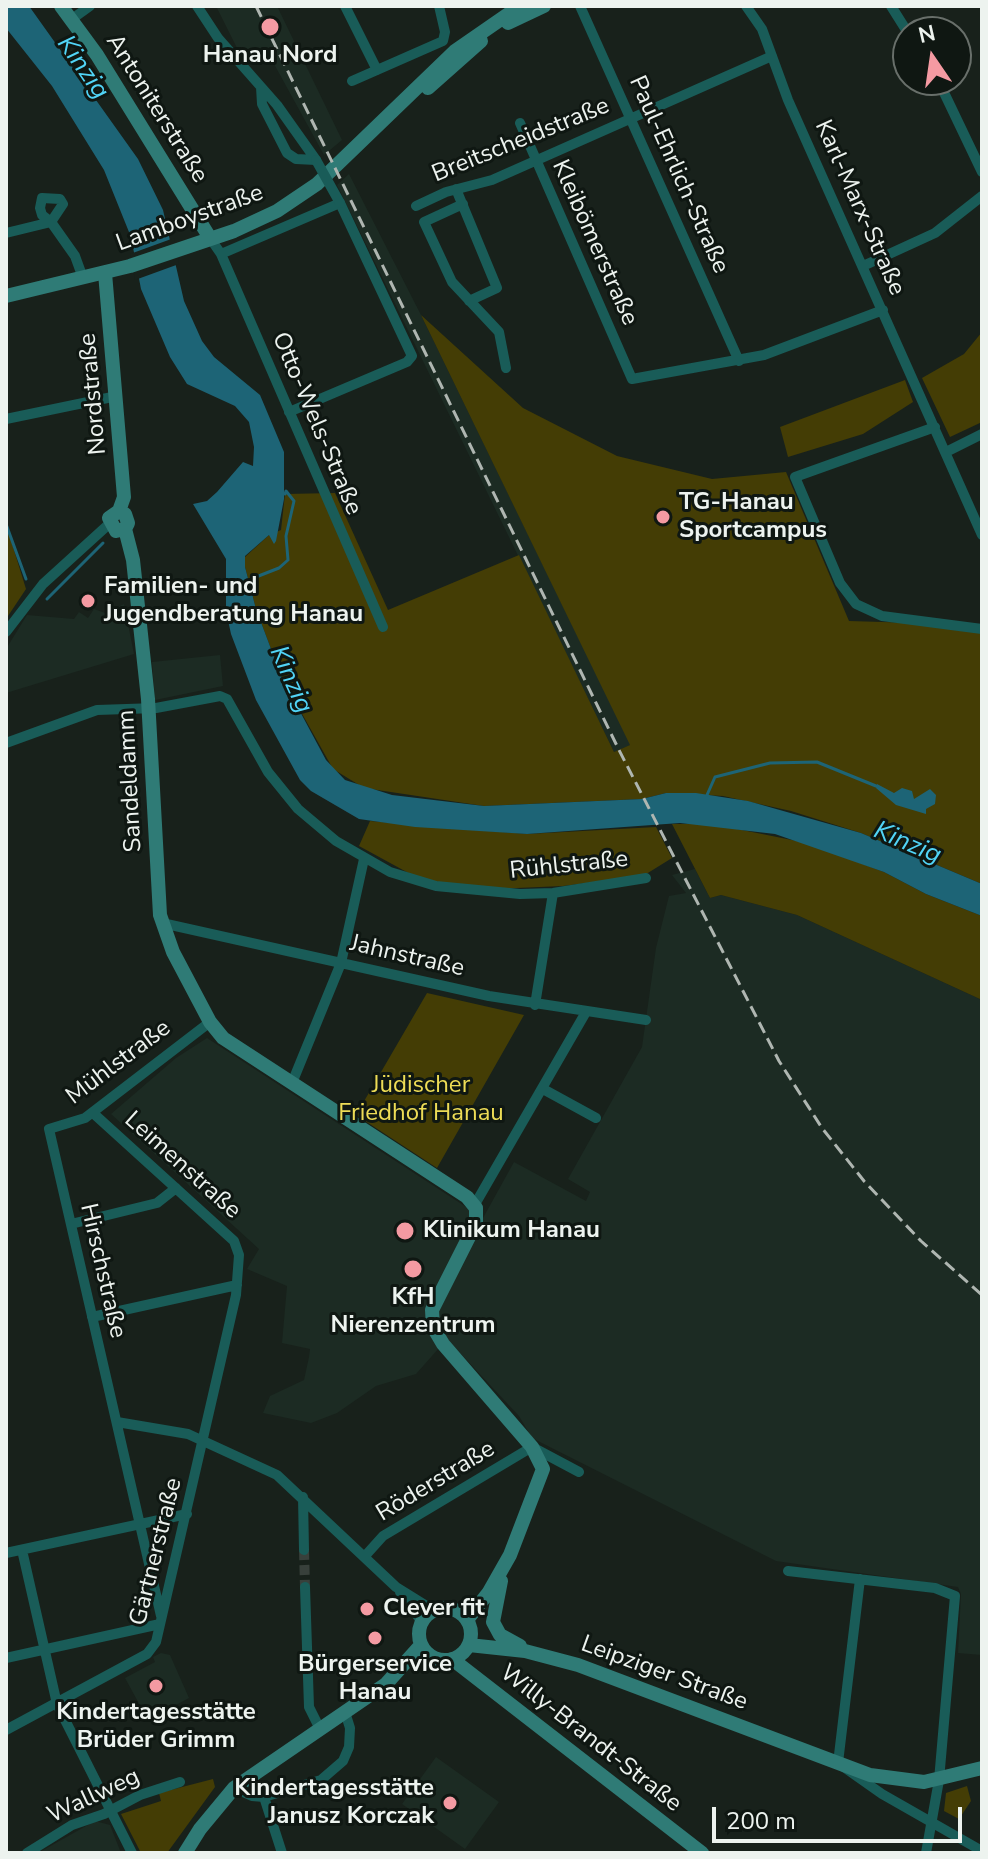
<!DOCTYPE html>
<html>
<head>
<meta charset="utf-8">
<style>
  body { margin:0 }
  #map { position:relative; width:988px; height:1859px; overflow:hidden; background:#18211b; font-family:"Nunito Sans",sans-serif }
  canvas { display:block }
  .frame { position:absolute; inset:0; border:8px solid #edf3ef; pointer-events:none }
  .north { position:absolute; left:892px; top:16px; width:80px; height:80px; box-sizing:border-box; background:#0f1712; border:2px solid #686f6a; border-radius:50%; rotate:347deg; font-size:22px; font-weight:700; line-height:32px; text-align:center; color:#edf3ef }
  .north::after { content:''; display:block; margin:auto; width:28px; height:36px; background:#f49aa2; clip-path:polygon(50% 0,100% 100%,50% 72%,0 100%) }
  .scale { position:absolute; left:712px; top:1807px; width:250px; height:36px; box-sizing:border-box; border:4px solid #edf3ef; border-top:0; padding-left:10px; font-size:24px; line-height:28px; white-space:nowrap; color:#edf3ef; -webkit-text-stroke:6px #0f1712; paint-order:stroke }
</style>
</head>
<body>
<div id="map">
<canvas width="988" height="1859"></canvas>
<div class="frame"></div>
<div class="north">N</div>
<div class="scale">200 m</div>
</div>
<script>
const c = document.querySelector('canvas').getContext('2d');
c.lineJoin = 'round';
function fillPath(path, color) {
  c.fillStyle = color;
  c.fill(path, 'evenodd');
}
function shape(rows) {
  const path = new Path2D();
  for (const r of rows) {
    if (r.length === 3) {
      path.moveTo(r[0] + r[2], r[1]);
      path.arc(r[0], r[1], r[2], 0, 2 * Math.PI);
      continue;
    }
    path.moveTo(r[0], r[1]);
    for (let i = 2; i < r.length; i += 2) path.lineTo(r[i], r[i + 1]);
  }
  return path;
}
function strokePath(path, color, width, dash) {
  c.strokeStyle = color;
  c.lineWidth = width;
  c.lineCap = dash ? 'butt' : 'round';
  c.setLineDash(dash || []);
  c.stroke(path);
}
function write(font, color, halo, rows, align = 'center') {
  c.font = font + ' "Nunito Sans",sans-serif';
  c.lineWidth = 6;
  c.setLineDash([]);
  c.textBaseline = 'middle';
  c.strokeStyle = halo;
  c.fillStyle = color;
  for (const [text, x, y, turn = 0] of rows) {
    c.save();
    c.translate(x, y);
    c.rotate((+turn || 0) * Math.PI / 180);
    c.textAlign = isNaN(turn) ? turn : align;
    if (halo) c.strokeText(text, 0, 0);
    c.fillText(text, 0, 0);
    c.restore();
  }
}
fillPath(shape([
  [216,6,277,6,342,140,324,155,268,53,241,56],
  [349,174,421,315,631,745,614,752,337,185],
  [124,604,134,654,6,693,6,649,27,615,74,619,79,612,88,618,94,609,105,613],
  [220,655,223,686,155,700,152,662],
  [695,869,710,898,721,895,797,915,982,1000,982,1655,958,1653,961,1594,958,1587,776,1561,532,1438,519,1416,447,1339,416,1374,376,1386,337,1413,311,1423,263,1413,270,1396,304,1380,309,1357,310,1349,282,1343,287,1286,247,1269,259,1249,111,1114,176,1058,207,1038,483,1218,514,1162,586,1201,590,1192,568,1179,642,1047,656,948,669,896,686,893,672,875],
  [161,1653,170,1655,189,1698,148,1720,125,1678,155,1662,153,1657],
  [436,1757,499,1802,465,1849,402,1804],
  [95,1821,110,1825,121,1853,38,1853]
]), '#1c2b23');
fillPath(shape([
  [421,315,523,408,617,456,712,479,786,472,849,621,982,625,982,884,861,833,791,811,723,796,666,793,642,799,484,806,364,788,333,769,282,678,256,609,245,567,245,557,269,535,281,530,285,494,335,493,388,610,519,555,614,752,630,745],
  [982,332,982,422,950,437,922,378,964,354],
  [905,380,913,402,863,434,788,457,780,427],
  [6,524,26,589,6,619],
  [370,821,527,834,656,827,672,858,643,876,563,886,494,889,446,884,414,876,359,846],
  [672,824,712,824,807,843,884,872,926,894,982,916,982,1000,797,915,721,895,710,898],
  [427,993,524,1015,437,1168,356,1115],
  [213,1779,215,1787,167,1853,141,1853,121,1814,161,1801,159,1793],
  [967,1786,971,1801,959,1819,944,1811,946,1793]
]), '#443d05');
fillPath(shape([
  [6,6,29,6,138,159,163,210,184,301,202,341,214,357,260,395,284,452,284,499,276,541,274,544,269,535,245,556,245,567,256,609,282,678,326,760,345,780,392,795,484,806,642,799,666,793,696,793,748,801,861,833,982,884,982,916,926,894,884,872,775,834,680,823,527,834,415,827,359,819,311,791,300,780,256,700,231,634,226,611,226,559,193,504,207,501,217,492,243,462,253,466,254,447,249,422,235,406,187,384,170,357,141,289,131,237,104,170,52,86,6,28],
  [877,784,894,793,902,788,912,791,914,799,930,789,936,795,935,804,926,809,926,814,896,805,876,788]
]), '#1d6476');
fillPath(shape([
  [174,238,179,264,135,280,130,254]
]), '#18211b');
strokePath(shape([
  [6,524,26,579],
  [252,595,252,583,256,577,279,568,288,560,286,536,294,501,286,491,285,494],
  [47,599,103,543],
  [707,795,715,777,770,763,817,762,876,786]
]), '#1d6476', 3);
strokePath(shape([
  [304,1550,305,1587]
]), '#38403b', 10, [10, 5]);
strokePath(shape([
  [197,6,218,38,277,105,316,160],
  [345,6,377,70],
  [580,6,739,361],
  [746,6,762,29,788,100,982,535],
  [891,6,908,33],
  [72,19,90,6],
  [938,80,982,172],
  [352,81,443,41,445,32,439,6],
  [261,87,262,104,287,153,296,159,316,160],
  [520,123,632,379,764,355,883,310],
  [456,189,497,288,469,301],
  [463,204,424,222,452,282,499,332,506,368],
  [416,206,446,192,492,180,772,56],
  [6,233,51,222,63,204,60,199,42,198,40,208,42,215,51,222,75,256,83,278],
  [210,238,221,254,383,627],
  [221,254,340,203,412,356,407,362,289,412],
  [863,266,935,233,982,196],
  [6,419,117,396],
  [935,427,795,477,840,583,856,604,882,616,982,629],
  [946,452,982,434],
  [6,632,43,584,109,524],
  [6,743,97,710,156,708,220,696,227,699,268,772,298,809,336,841,390,872,436,886,520,894,553,893,646,878],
  [162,923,489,996,646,1020],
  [535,1005,553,893],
  [292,1083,341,963,364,859],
  [543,1089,596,1118],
  [474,1206,586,1012],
  [71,1224,157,1203,176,1188],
  [92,1317,237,1285],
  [117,1422,188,1434,277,1475,396,1587,433,1610],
  [303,1497,304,1550],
  [22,1550,57,1704,132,1853],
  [6,1553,187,1514],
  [365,1556,383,1536,532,1447,579,1472],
  [788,1571,935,1588,955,1596,939,1780,926,1853],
  [860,1579,838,1763,882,1794,982,1851],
  [305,1587,309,1707,320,1729],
  [400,1592,422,1622],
  [161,1616,49,1129,85,1118,210,1022],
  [6,1658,160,1624],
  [6,1730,147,1654,156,1642,236,1295,239,1255,234,1241,93,1113],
  [234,1788,252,1796,264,1797,321,1780,343,1761,349,1747,350,1728,345,1712],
  [264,1797,282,1853],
  [27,1853,72,1825,104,1814,140,1795,180,1782]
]), '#195c58', 10);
strokePath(shape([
  [61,6,97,55,210,238],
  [508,23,544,6],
  [428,88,481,41],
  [105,273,124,497,119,511,109,518,116,531,125,529,128,523,125,514,119,511],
  [6,296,130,266,234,231,277,211,317,184,455,51,520,6],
  [125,529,133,560,148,699,160,915,173,952,210,1022,223,1038,467,1197,476,1208,476,1223,432,1310,433,1327,443,1344,532,1447,543,1469,510,1555,489,1592,467,1620],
  [501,1581,493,1622,500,1635,520,1646],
  [445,1634,26],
  [469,1645,525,1651,578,1665,870,1775,924,1782,982,1768],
  [452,1659,702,1853],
  [185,1853,200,1829,234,1788,386,1684,421,1645]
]), '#2f7b76', 14);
strokePath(shape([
  [256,6,619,750,779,1061,822,1128,864,1181,921,1241,982,1295]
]), '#afb6b1', 3, [12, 6]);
strokePath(shape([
  [316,160,340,203]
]), '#195c58', 10);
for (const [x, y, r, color] of [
  [270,27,10,"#f49aa2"],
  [663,517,8,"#f49aa2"],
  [88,601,8,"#f49aa2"],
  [405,1231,10,"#f49aa2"],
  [413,1269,10,"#f49aa2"],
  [367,1609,8,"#f49aa2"],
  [375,1638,8,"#f49aa2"],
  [156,1686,8,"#f49aa2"],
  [450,1803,8,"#f49aa2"]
]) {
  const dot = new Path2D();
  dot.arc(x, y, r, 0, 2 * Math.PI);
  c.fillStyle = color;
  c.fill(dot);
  strokePath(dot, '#0f1712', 3);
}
write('bold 24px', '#edf3ef', '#0f1712', [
  ["Hanau Nord",270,56],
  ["TG-Hanau",679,503,"left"],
  ["Sportcampus",679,531,"left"],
  ["Familien- und",104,587,"left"],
  ["Jugendberatung Hanau",104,615,"left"],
  ["Klinikum Hanau",423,1231,"left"],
  ["KfH",413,1298],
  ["Nierenzentrum",413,1326],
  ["Clever fit",383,1609,"left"],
  ["Bürgerservice",375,1665],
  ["Hanau",375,1693],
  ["Kindertagesstätte",156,1713],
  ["Brüder Grimm",156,1741],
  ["Kindertagesstätte",434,1789,"right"],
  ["Janusz Korczak",434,1817,"right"]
]);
write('24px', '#edf3ef', '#0f1712', [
  ["Antoniterstraße",156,109,58],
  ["Breitscheidstraße",521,141,-22],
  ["Paul-Ehrlich-Straße",678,175,66],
  ["Karl-Marx-Straße",859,208,66],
  ["Lamboystraße",190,219,-20],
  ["Kleibömerstraße",594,243,66],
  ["Nordstraße",94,394,-95],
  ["Otto-Wels-Straße",316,424,67],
  ["Sandeldamm",131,781,-93],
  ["Rühlstraße",569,866,-6],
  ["Jahnstraße",407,957,13],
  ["Mühlstraße",119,1063,-37],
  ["Leimenstraße",182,1166,42],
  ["Hirschstraße",102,1271,77],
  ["Röderstraße",436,1482,-31],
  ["Gärtnerstraße",157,1552,-76],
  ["Leipziger Straße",664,1674,20],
  ["Willy-Brandt-Straße",590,1739,38],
  ["Wallweg",94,1797,-25]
]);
write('24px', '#eddc56', '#0f1712', [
  ["Jüdischer",421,1086],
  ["Friedhof Hanau",421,1114]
]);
write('italic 26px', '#51d4f6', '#0f1712', [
  ["Kinzig",82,68,55],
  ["Kinzig",290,680,66],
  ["Kinzig",907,844,23]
]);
</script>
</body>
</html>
